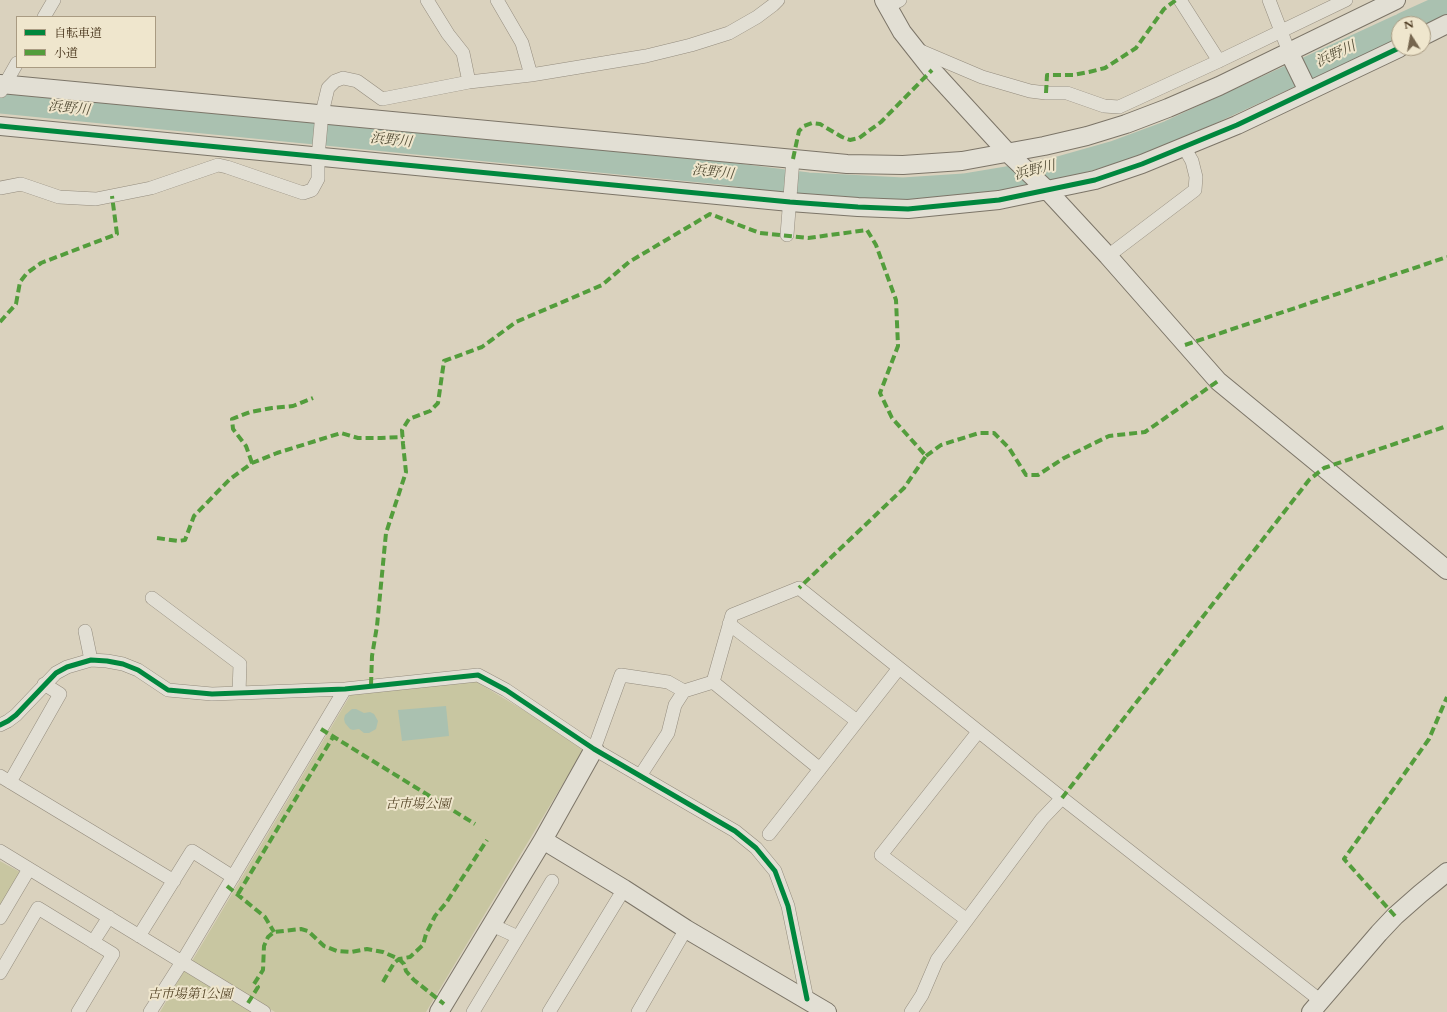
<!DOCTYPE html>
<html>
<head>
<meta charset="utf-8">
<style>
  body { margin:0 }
  #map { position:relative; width:1447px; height:1012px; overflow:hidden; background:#dad2be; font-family:Cardo,"Noto Serif JP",serif }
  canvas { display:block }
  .legend { position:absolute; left:16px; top:16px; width:140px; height:52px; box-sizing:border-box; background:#efe6cd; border:1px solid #a99b82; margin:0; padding:5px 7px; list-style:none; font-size:12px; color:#3f2b12 }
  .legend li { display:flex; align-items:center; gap:8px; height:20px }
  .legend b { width:20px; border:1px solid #a99b82 }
  .north { position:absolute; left:1391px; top:16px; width:40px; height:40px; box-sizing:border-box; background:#efe6cd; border:1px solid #a99b82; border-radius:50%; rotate:349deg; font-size:11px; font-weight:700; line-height:16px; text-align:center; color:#3f2b12 }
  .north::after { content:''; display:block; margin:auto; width:14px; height:18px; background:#75654e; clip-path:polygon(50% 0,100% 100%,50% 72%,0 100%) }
</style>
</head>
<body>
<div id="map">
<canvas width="1447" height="1012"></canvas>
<ul class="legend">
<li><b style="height:5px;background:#00873e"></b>自転車道</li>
<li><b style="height:5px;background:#539d3c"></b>小道</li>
</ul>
<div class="north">N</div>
</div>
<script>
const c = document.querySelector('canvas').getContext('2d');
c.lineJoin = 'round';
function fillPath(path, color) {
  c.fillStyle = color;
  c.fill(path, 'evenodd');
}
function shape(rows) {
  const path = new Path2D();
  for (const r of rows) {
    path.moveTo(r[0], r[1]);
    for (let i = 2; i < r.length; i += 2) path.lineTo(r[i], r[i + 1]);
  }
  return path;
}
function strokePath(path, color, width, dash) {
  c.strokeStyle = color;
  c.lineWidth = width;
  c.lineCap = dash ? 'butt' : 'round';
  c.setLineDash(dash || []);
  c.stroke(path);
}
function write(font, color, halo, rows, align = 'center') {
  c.font = font + ' Cardo,"Noto Serif JP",serif';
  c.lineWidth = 4;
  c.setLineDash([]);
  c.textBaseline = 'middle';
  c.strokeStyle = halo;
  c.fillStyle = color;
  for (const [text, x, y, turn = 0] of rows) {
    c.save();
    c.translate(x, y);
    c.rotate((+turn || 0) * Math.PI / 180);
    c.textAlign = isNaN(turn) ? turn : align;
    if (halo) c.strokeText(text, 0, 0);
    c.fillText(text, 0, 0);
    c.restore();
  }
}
fillPath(shape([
  [475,681,585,747,426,1012,275,1012,192,961,351,694],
  [0,861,20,872,0,906],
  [184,971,253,1012,160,1012]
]), '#c8c6a1');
fillPath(shape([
  [446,706,449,736,402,741,398,710],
  [352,709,356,709,364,713,370,712,374,714,378,721,376,729,369,733,364,733,359,729,353,730,350,729,345,723,344,719,345,715]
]), '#aac1b0');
strokePath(shape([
  [1403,24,1447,4],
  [0,102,721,173,808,184,903,189,964,185,1006,178,1055,169,1115,152,1169,132,1399,26]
]), '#aac1b0', 23);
const street = shape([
  [427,0,448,34,463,53,469,82],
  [497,0,522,43,531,75],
  [1180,0,1219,61],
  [1269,0,1289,52],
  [887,7,900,0],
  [44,17,54,0],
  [916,49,982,77,1030,91,1046,93,1067,93,1104,106,1119,107,1219,61,1346,0],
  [1,91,17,63],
  [0,188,21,184,59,197,96,199,151,188,218,165,227,167,303,193,312,190,318,179,318,157,322,113,328,88,335,81,343,78,357,81,382,99,469,82,531,75,646,56,691,45,729,33,757,17,773,5,778,0],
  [787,235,793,159],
  [1108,256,1195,190,1196,177,1192,161,1184,147],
  [152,598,240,664,239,693],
  [729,624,857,721],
  [85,631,91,660],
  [713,682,732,615,799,588,1062,798,1321,1001],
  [713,682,820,769],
  [0,725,8,721,16,715,56,673,67,667,91,660,107,661,123,664,138,670,168,690,212,694,345,689,478,675,506,690,594,749,735,831,756,848,775,871,788,906,807,999],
  [594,749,621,675,668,682,684,691,713,682],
  [0,776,174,881],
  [640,776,668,733,675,705,684,691],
  [10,782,60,694,44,684],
  [769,834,899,668],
  [0,851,264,1012],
  [0,918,29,869],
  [967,920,881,855,978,732],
  [492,925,518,937],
  [139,936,192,851,233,877],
  [93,942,109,917],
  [0,973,38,908,113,954,78,1012],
  [150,1012,182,962,345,689],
  [473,1012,552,881],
  [549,1012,624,889],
  [638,1012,686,929],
  [911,1012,922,995,937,960,1042,819,1062,798]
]);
const secondary = shape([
  [884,0,902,32,932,70,1008,153,1047,190,1108,256,1218,381,1324,468,1447,570],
  [1423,36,1447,24],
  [1289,52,1308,91],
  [0,84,847,164,903,165,962,161,1044,146,1087,136,1126,124,1168,108,1219,86,1396,0],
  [0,126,790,202,858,207,908,209,999,200,1095,180,1142,164,1237,125,1399,48],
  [543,840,624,889,686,929,827,1012],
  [439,1012,543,840,594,749],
  [1311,1012,1379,933,1395,916,1420,894,1447,872]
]);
strokePath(street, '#948c7e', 14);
strokePath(secondary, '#7c7568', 20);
strokePath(street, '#e2dfd4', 13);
strokePath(secondary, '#e2dfd4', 18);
strokePath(shape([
  [1046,93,1047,75,1073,75,1089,72,1105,68,1136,48,1164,9,1176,0],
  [793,159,799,131,804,126,812,123,820,124,842,137,850,140,859,138,881,122,932,70],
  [0,322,16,304,20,282,27,273,41,263,117,234,112,196],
  [1185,345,1447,257],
  [926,456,941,445,979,433,994,433,1009,448,1026,475,1038,475,1064,458,1109,436,1145,432,1218,381],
  [252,463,246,446,233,429,232,419,250,412,272,408,293,406,313,398],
  [157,538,178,541,185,540,194,516,230,479,252,463,277,453,341,433,358,438,381,438,403,437],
  [371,685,372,656,377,626,386,533,406,472,403,444,402,430,409,419,430,411,438,403,444,361,482,347,516,322,602,285,629,262,710,214,760,233,808,238,867,230,876,245,896,300,898,346,880,393,892,418,926,456,904,488,799,588],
  [321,729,475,824],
  [1062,798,1309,480,1324,468,1447,426],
  [227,886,265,917,274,932],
  [238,894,333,737],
  [1395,916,1344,859,1429,739,1447,697],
  [383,982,394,963,399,959,410,957,423,945,426,934,435,916,446,903,487,840],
  [248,1003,258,987,254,984,263,970,264,946,268,937,274,932,301,929,308,931,324,946,337,951,351,952,367,949,383,952,399,959,404,964,406,971,414,980,444,1004]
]), '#539d3c', 4, [8, 4]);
strokePath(shape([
  [0,126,790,202,858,207,908,209,999,200,1095,180,1142,164,1237,125,1399,48],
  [0,725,8,721,16,715,56,673,67,667,91,660,107,661,123,664,138,670,168,690,212,694,345,689,478,675,506,690,594,749,735,831,756,848,775,871,788,906,807,999]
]), '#00873e', 5);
write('italic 13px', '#58482a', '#efe6cd', [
  ["古市場公園",418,805],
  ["古市場第1公園",190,995]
]);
write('italic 14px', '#554f38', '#efe6cd', [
  ["浜野川",1336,55,-25],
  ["浜野川",69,109,6],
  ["浜野川",391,141,6],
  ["浜野川",1035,171,-14],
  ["浜野川",713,173,6]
]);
</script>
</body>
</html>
